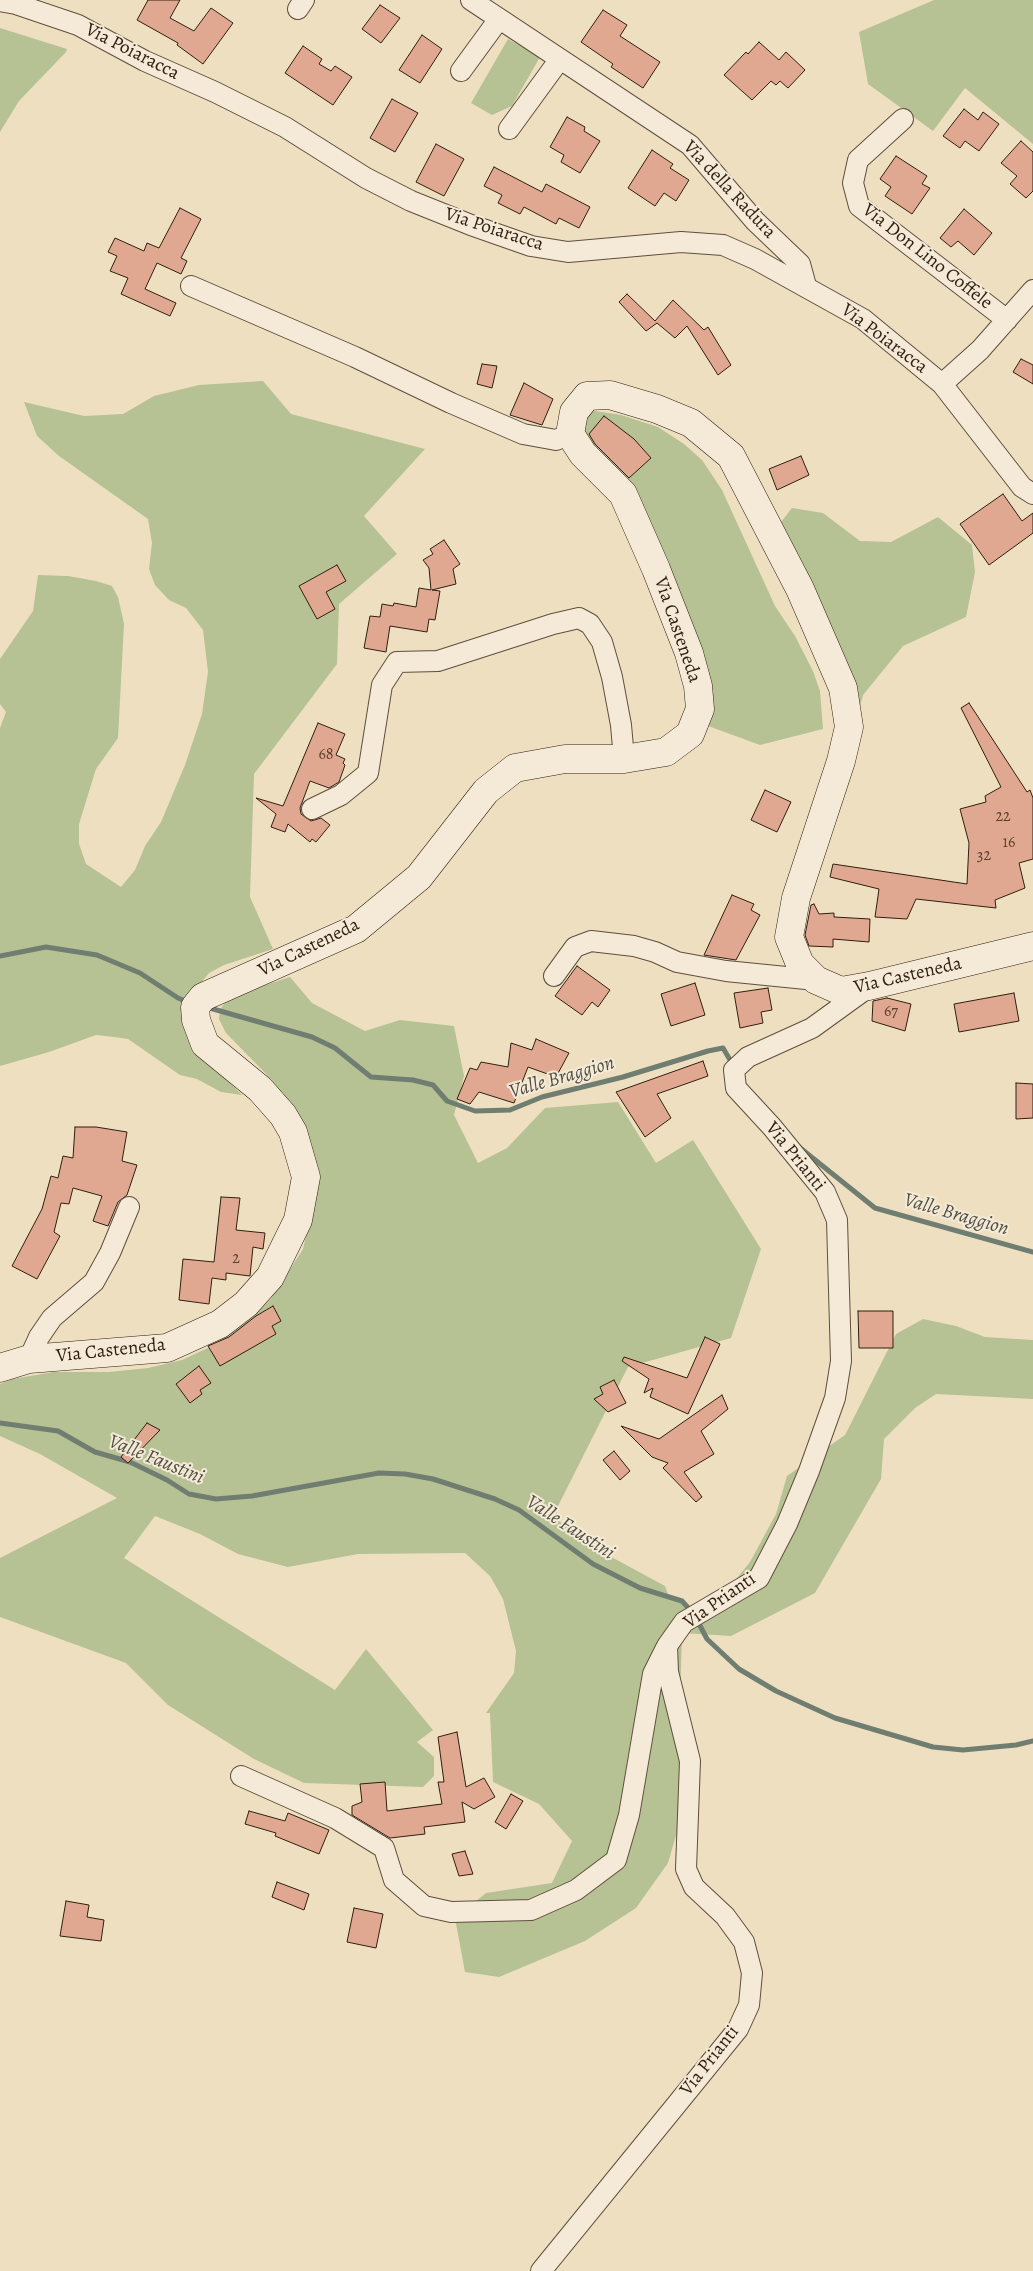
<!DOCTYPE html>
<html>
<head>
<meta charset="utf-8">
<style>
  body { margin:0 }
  canvas { display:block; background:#eedfc1 }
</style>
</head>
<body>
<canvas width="1033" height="2271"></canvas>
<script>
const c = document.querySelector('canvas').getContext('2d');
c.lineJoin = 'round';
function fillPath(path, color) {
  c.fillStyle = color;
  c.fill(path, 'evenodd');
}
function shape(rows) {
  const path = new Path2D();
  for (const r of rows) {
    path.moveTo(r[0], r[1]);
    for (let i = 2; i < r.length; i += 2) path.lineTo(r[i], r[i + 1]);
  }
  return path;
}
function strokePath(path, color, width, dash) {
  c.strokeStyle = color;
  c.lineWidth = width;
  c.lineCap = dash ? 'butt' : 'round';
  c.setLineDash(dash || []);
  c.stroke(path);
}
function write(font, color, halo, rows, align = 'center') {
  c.font = font + ' Alegreya,serif';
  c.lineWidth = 4;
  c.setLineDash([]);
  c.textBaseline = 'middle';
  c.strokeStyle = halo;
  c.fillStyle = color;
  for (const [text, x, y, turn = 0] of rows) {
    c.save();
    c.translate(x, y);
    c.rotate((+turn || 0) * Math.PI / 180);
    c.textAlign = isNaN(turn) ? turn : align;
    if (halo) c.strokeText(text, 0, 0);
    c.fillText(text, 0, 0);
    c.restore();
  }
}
fillPath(shape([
  [934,0,1033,0,1033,144,965,88,933,131,868,84,859,32],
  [0,28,67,49,66,52,19,101,0,132],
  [508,39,540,57,512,106,492,115,471,103],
  [263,381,291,414,425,449,364,516,397,554,339,604,337,664,254,774,250,897,273,949,224,965,209,973,191,995,221,1074,242,1095,221,1092,197,1079,180,1075,128,1039,114,1037,96,1035,49,1052,0,1066,0,728,6,712,0,704,0,659,33,611,38,575,68,576,96,581,112,586,118,597,124,624,118,738,96,769,79,824,79,844,86,864,121,887,135,870,145,846,161,822,185,765,202,714,208,672,203,630,186,608,169,600,155,585,149,569,152,543,148,519,59,456,37,436,24,402,84,416,123,414,154,396,199,385],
  [595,411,621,415,658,427,684,444,702,460,722,490,775,606,795,636,813,671,820,691,823,729,760,745,700,723,703,698,588,444,580,413],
  [792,508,823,513,860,541,891,542,938,517,972,545,975,572,966,617,903,646,863,695,855,726,774,531],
  [290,977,312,1003,365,1031,400,1020,454,1026,464,1076,454,1115,478,1163,507,1148,545,1108,618,1102,656,1163,693,1140,761,1249,731,1338,628,1367,556,1510,559,1521,604,1553,665,1586,669,1597,682,1601,693,1609,733,1583,750,1562,776,1514,787,1476,845,1435,896,1334,923,1319,956,1326,985,1337,1033,1340,1033,1399,936,1394,915,1408,884,1439,881,1479,815,1593,731,1636,682,1633,680,1706,690,1787,668,1863,636,1908,585,1941,499,1977,465,1972,455,1918,486,1893,552,1883,572,1841,539,1804,493,1782,490,1713,486,1713,514,1673,516,1651,503,1599,490,1576,465,1553,358,1554,288,1567,238,1554,200,1534,155,1516,124,1558,335,1690,366,1649,433,1730,417,1742,434,1757,434,1776,423,1787,304,1783,254,1759,168,1705,126,1663,0,1617,0,1558,117,1498,40,1454,0,1436,0,1384,13,1379,53,1372,109,1372,148,1368,182,1360,212,1346,256,1314,271,1299,303,1249,312,1211,290,1105,271,1079,226,1033,219,1019,220,1009,228,999,237,994]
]), '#b6c294');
strokePath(shape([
  [0,956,46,947,97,955,140,973,178,998,188,1002],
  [206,1007,312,1037,335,1048,371,1077,413,1080,433,1085,447,1101,475,1111,510,1110,542,1097,623,1077,708,1051,723,1048,733,1065],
  [799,1147,875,1208,1033,1252],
  [0,1423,58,1431,95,1452,130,1462,167,1480,189,1494,216,1499,252,1496,379,1473,405,1474,433,1479,495,1499,519,1510,593,1564,640,1588,682,1601,692,1612],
  [697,1620,707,1639,739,1669,776,1691,835,1718,933,1747,963,1750,1016,1745,1033,1741]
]), '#6f7e71', 5);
const building = shape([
  [148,0,180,0,170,18,194,31,211,8,233,23,203,64,177,45,178,43,137,20,148,0],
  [380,5,400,18,381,43,362,29,380,5],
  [603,10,627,25,620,36,660,62,643,88,611,67,613,64,581,42,603,10],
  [422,35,442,49,420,83,399,70,422,35],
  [759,42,779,60,786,52,805,70,788,88,780,81,776,85,771,81,752,100,724,75,746,52,748,54,759,42],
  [303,46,322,59,319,64,331,71,335,66,352,77,333,105,285,73,303,46],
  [392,99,418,113,395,152,370,138,392,99],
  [964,109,978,120,983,112,999,124,979,151,965,141,960,148,943,136,964,109],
  [567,117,585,127,584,131,600,141,580,173,561,162,564,155,550,147,567,117],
  [1021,141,1033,152,1033,191,1026,198,1010,184,1017,176,1001,163,1021,141],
  [436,144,464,159,444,196,416,182,436,144],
  [652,150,673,164,670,168,689,180,676,201,664,193,655,206,628,188,652,150],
  [896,156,927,176,922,184,930,188,912,214,885,196,891,187,880,179,896,156],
  [494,167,542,192,546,184,590,207,579,228,559,218,556,224,524,207,520,214,498,203,502,195,484,186,494,167],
  [180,208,201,219,181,258,187,261,181,274,157,263,145,289,176,303,170,316,121,294,128,278,110,271,117,256,108,252,115,238,144,251,147,243,159,248,180,208],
  [964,209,992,233,974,255,958,241,951,247,940,238,964,209],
  [627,294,655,321,673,300,704,330,708,327,731,365,718,375,687,326,675,338,657,323,646,331,619,302,627,294],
  [1021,359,1033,365,1033,384,1013,372,1021,359],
  [482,364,497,366,492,388,477,384,482,364],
  [524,383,553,399,542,425,510,415,524,383],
  [604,416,634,439,651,458,629,478,595,444,589,434,604,416],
  [801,456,809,475,777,490,769,469,801,456],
  [1003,494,1022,521,1033,513,1033,533,989,565,960,524,1003,494],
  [444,540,460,564,453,569,456,584,432,590,440,591,435,620,429,619,427,632,390,626,386,652,364,648,370,616,380,617,382,604,393,606,394,603,416,607,419,588,431,590,429,568,423,560,433,554,430,549,444,540],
  [337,565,346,581,326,592,335,609,317,619,299,586,337,565],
  [969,703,1027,792,1030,790,1033,798,1033,859,1019,863,1025,888,995,900,996,908,916,899,907,919,875,917,879,889,830,877,833,864,967,884,969,843,960,809,986,802,985,796,1001,787,961,708,969,703],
  [318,723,345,734,336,755,345,759,343,763,345,765,339,782,329,788,310,781,300,808,301,814,311,821,321,818,330,825,316,842,312,839,310,842,288,824,285,832,271,827,276,814,256,798,283,806,318,723],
  [765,790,791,802,777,832,751,820,765,790],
  [732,895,754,904,751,910,760,915,736,960,704,955,732,895],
  [814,904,819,914,834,913,834,917,870,919,869,942,833,939,833,947,809,946,805,935,811,905,814,904],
  [577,966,610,990,598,1007,592,1002,582,1015,555,996,577,966],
  [695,983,705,1015,671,1026,661,994,695,983],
  [768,988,772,1010,761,1012,763,1023,740,1028,734,993,768,988],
  [1014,993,1019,1021,959,1032,954,1004,1014,993],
  [887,998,911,1004,905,1031,872,1021,873,1001,887,998],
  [536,1039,569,1053,556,1077,528,1067,514,1103,479,1092,470,1104,457,1099,470,1068,477,1070,481,1062,508,1067,511,1043,532,1050,536,1039],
  [703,1061,708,1076,657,1094,671,1118,645,1137,616,1092,703,1061],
  [1016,1083,1033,1084,1033,1118,1016,1119,1016,1083],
  [75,1127,96,1127,127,1132,122,1161,137,1165,127,1195,118,1202,108,1226,93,1221,102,1196,73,1188,69,1204,61,1203,54,1232,60,1236,37,1279,12,1266,42,1209,51,1176,58,1178,63,1156,73,1158,75,1127],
  [221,1197,240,1198,236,1230,265,1233,263,1249,253,1247,250,1276,226,1273,226,1280,212,1278,209,1304,179,1300,183,1259,214,1262,221,1197],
  [273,1306,281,1321,272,1326,276,1334,220,1366,208,1346,229,1337,256,1316,273,1306],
  [858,1311,893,1311,893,1348,859,1348,858,1311],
  [705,1337,720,1344,688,1414,650,1397,653,1388,644,1393,649,1379,622,1361,624,1357,687,1378,705,1337],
  [199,1366,211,1383,200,1390,202,1394,190,1403,176,1384,199,1366],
  [614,1380,626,1403,608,1412,594,1399,603,1394,600,1387,614,1380],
  [722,1395,728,1409,701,1431,714,1454,684,1472,702,1497,696,1502,663,1468,668,1463,652,1457,621,1426,659,1439,722,1395],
  [147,1423,160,1430,128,1463,121,1457,147,1423],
  [614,1451,630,1471,620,1480,603,1460,614,1451],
  [457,1732,466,1787,484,1778,495,1797,474,1809,462,1802,465,1822,424,1827,425,1834,390,1838,352,1815,352,1806,362,1802,360,1784,385,1782,387,1811,442,1804,438,1782,444,1782,438,1737,457,1732],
  [511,1794,523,1801,506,1829,495,1822,511,1794],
  [249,1811,285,1821,288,1813,329,1830,319,1854,275,1836,276,1833,245,1824,249,1811],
  [465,1851,473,1874,459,1876,452,1854,465,1851],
  [277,1882,309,1894,304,1910,272,1897,277,1882],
  [66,1901,89,1905,87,1917,104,1920,101,1941,60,1936,66,1901],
  [354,1908,383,1914,376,1948,347,1942,354,1908]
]);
fillPath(building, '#e1a891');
strokePath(building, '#2f1f10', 1);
const street = shape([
  [471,0,690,145,755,221,800,264,806,286],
  [0,1,16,4,78,25,145,61,215,92,285,127,366,178,411,201,471,225,531,246,568,252,681,242,723,245,755,259,863,319,942,384,1022,487,1033,494],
  [298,9,304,0],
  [461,71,499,19],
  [903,119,858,160,853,183,859,206,1007,320],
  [509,129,560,59],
  [191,286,355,357,451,403,523,434,556,440,570,434],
  [942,384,980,350,1033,290],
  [312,809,341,795,368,773,382,685,397,662,438,661,553,624,579,618,590,624,602,642,612,677,621,725,624,759],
  [554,976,575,947,591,941,634,946,655,952,677,962,726,971,816,980],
  [29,1359,39,1337,52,1318,94,1282,110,1253,129,1207],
  [241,1776,335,1818,384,1848,394,1880,424,1906,451,1912,531,1910,576,1890,616,1860,629,1815,653,1674,666,1648],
  [541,2271,738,2029,749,2005,752,1973,744,1942,725,1916,694,1887,686,1869,690,1761,668,1672,667,1646,684,1622,759,1578,787,1524,809,1471,835,1398,841,1361,837,1220,825,1192,772,1127,736,1088,734,1070,748,1057,812,1028,866,989]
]);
const secondary = shape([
  [0,1368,29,1359,167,1348,220,1324,246,1304,270,1277,298,1220,306,1177,293,1132,283,1115,260,1089,205,1044,196,1020,195,1007,203,997,356,929,419,877,486,791,515,768,565,759,624,759,666,752,690,734,700,709,698,686,689,653,656,569,623,494,583,454,570,434,574,412,587,396,610,395,657,409,691,423,731,456,800,589,843,688,849,727,841,761,796,898,789,937,800,964,816,980,841,991,869,986,1033,946]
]);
strokePath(street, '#5f4f3c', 22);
strokePath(secondary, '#2f1f10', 29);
strokePath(street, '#f4ead7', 20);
strokePath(secondary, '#f4ead7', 28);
write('16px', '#5c4130', null, [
  ["68",326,755],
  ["22",1003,817],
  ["16",1009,843],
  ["32",984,856],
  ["67",891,1012],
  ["2",236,1259]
]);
write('19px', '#2f1f10', '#f4ead7', [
  ["Via Poiaracca",132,52,27],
  ["Via della Radura",729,190,47],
  ["Via Poiaracca",494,230,18],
  ["Via Don Lino Coffele",927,257,38],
  ["Via Poiaracca",884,339,37],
  ["Via Casteneda",677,630,71],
  ["Via Casteneda",309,948,-26],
  ["Via Casteneda",908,976,-13],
  ["Via Prianti",795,1157,51],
  ["Via Casteneda",111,1351,-6],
  ["Via Prianti",720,1601,-35],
  ["Via Prianti",710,2061,-52]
]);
write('italic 20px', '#4f4e41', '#f4ead7', [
  ["Valle Braggion",562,1078,-16],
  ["Valle Braggion",956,1215,16],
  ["Valle Faustini",156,1460,22],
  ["Valle Faustini",570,1528,33]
]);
</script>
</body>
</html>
